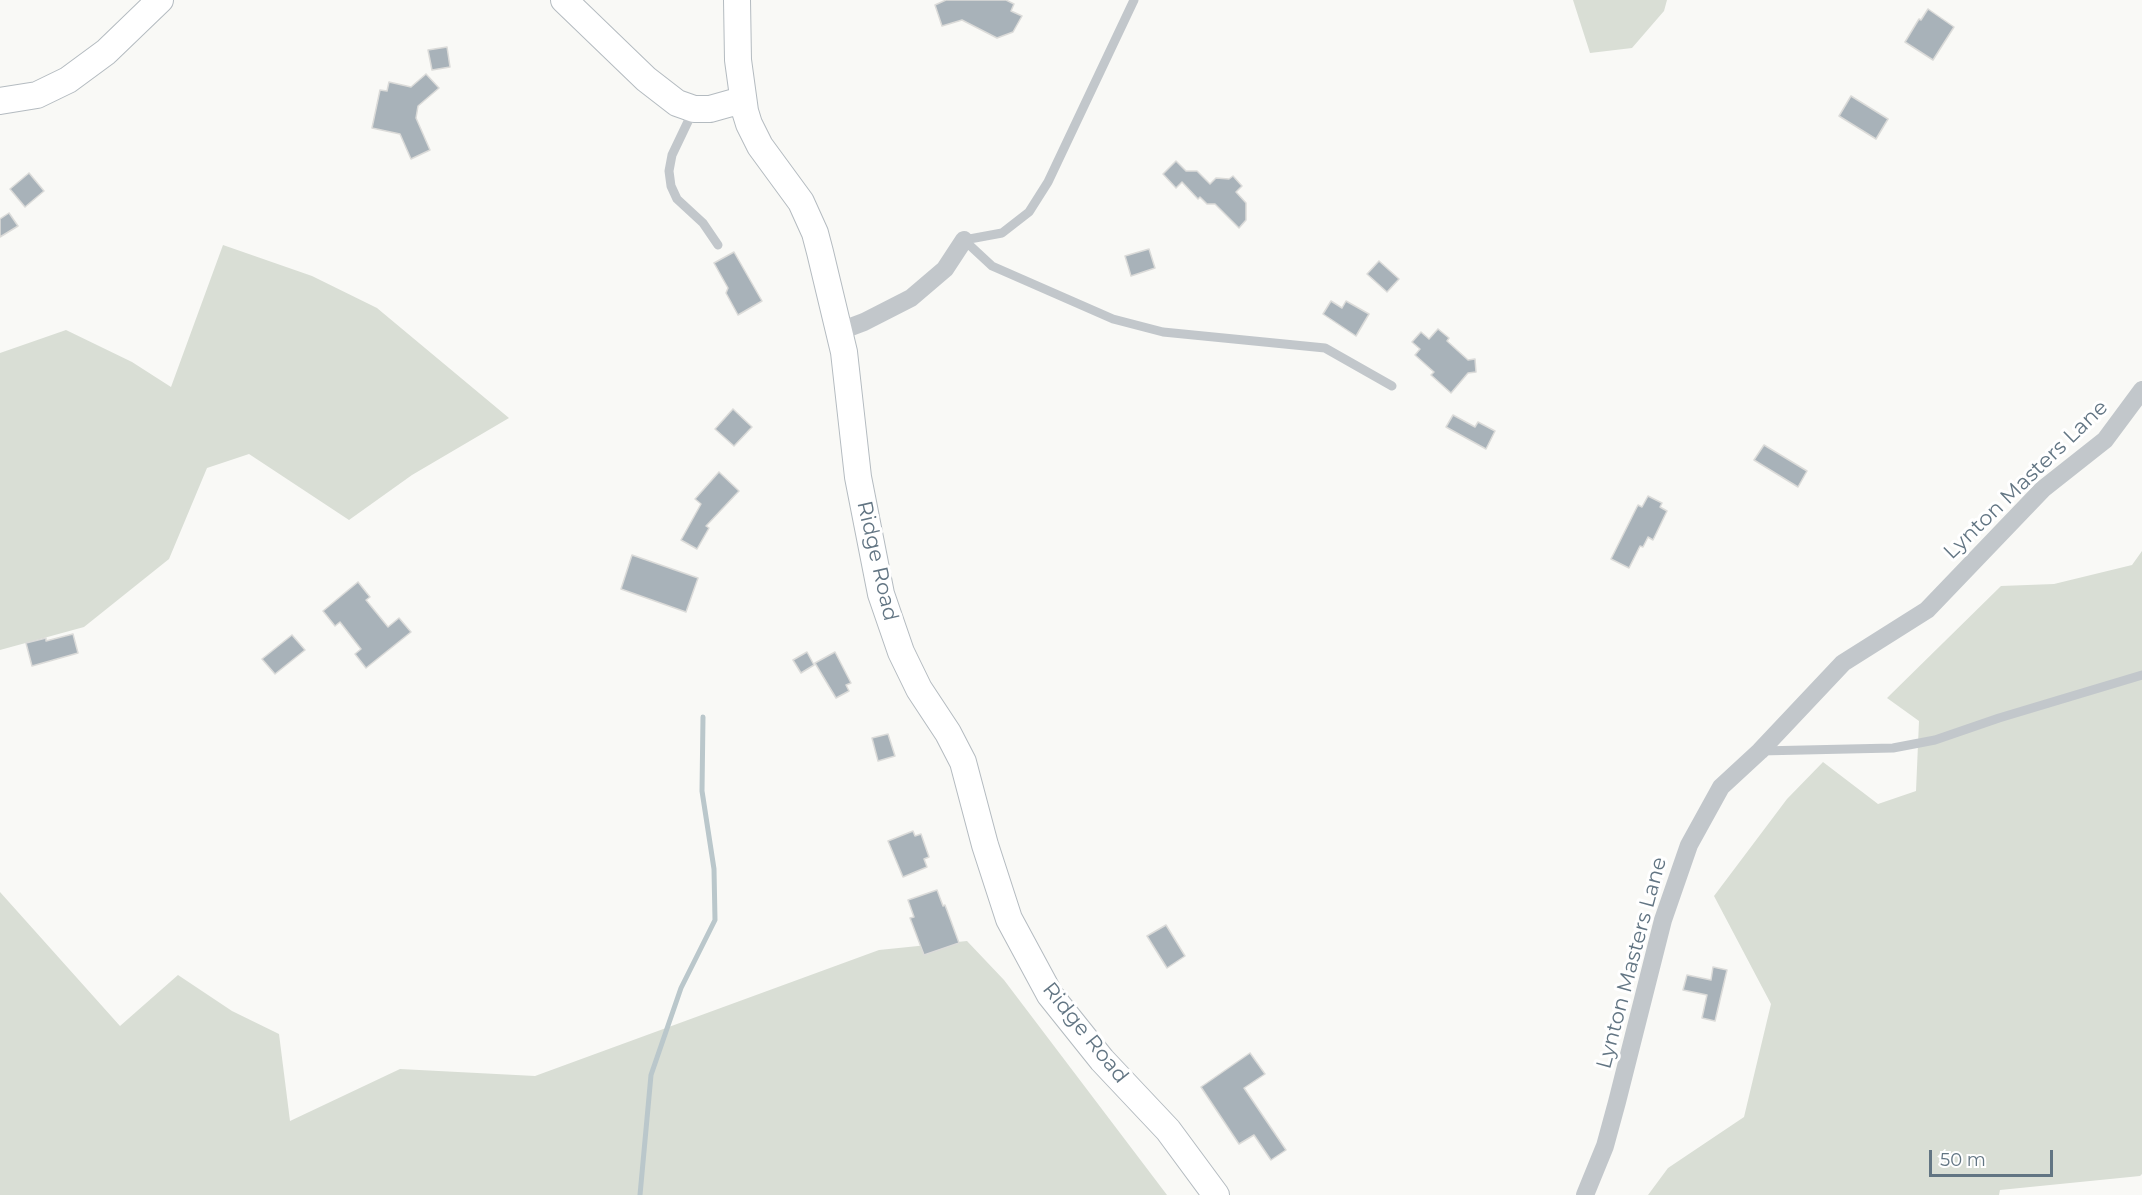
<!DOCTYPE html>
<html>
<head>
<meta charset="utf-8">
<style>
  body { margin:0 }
  #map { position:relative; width:2142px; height:1195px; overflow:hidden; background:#f9f9f6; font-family:Montserrat,sans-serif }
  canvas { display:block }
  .scale { position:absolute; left:1929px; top:1150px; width:124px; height:27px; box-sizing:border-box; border:3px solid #627583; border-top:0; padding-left:8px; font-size:18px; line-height:21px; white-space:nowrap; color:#627583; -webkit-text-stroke:4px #fff; paint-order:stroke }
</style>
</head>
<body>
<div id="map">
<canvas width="2142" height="1195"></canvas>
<div class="scale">50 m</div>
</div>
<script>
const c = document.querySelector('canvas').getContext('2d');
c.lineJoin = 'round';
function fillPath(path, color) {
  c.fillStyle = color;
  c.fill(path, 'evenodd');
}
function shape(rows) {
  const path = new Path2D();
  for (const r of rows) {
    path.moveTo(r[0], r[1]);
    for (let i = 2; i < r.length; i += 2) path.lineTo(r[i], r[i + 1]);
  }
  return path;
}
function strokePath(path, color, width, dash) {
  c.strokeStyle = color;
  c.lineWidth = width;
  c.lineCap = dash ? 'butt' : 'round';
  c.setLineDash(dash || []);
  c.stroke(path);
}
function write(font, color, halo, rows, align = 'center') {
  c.font = font + ' Montserrat,sans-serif';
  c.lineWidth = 6;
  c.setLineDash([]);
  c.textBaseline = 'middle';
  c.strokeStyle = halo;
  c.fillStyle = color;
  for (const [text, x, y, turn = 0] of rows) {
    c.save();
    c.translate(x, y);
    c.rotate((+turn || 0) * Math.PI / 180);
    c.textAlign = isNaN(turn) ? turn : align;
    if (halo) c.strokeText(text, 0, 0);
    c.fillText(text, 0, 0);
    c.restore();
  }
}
fillPath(shape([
  [1573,0,1667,0,1664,11,1632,48,1590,53],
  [223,245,312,276,377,308,509,418,412,475,349,520,249,454,207,468,169,559,84,627,0,650,0,353,66,330,132,362,171,387],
  [2142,551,2142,1174,2140,1176,2000,1190,1999,1195,1648,1195,1668,1168,1744,1117,1771,1004,1714,896,1787,799,1823,762,1878,804,1916,791,1919,721,1887,698,2001,586,2054,584,2132,565],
  [0,892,120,1026,178,975,232,1011,279,1034,290,1121,400,1069,535,1076,879,950,967,941,1004,980,1167,1195,0,1195]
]), '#d9ded5');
strokePath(shape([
  [640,1195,651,1075,681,988,715,920,714,869,702,791,703,717]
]), '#bac7cb', 5);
const building = shape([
  [946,0,1006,0,1014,4,1011,11,1022,16,1013,32,997,38,962,20,942,26,935,5,946,0],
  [1928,9,1954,27,1933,60,1905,42,1919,19,1921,20,1928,9],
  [447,47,450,67,432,70,428,50,447,47],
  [426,74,439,88,418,106,416,118,430,150,411,159,400,134,372,128,380,90,387,91,389,82,411,87,426,74],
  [1851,96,1888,119,1876,139,1839,116,1851,96],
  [1176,161,1186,171,1197,171,1210,184,1216,178,1229,179,1233,176,1242,186,1236,192,1246,203,1246,220,1239,228,1215,204,1207,204,1200,197,1198,199,1182,182,1176,188,1163,174,1176,161],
  [29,173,44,191,25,207,10,189,29,173],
  [9,213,18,226,0,237,0,219,9,213],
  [1149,249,1155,268,1131,276,1125,256,1149,249],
  [734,252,762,301,738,315,726,293,728,288,714,263,734,252],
  [1379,261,1399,279,1387,292,1367,274,1379,261],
  [1331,301,1342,308,1346,301,1369,314,1356,336,1323,314,1331,301],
  [1438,329,1449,338,1447,341,1468,360,1475,359,1476,372,1468,373,1451,393,1431,375,1434,372,1415,355,1420,349,1412,342,1421,332,1429,339,1438,329],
  [733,409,752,427,734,446,715,429,733,409],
  [1453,415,1475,427,1478,422,1495,431,1486,449,1446,427,1453,415],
  [1764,445,1807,471,1798,487,1754,460,1764,445],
  [719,472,739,491,706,526,709,528,697,549,681,540,701,504,695,499,719,472],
  [1648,496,1662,503,1660,507,1667,511,1653,540,1648,537,1643,547,1640,546,1629,568,1611,559,1638,505,1642,507,1648,496],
  [632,555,698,578,686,612,621,589,632,555],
  [358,582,370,597,366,600,388,627,399,618,411,632,366,668,355,654,361,649,340,622,335,626,323,611,358,582],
  [73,634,78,653,32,666,26,643,46,638,46,641,73,634],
  [292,635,305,650,275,674,262,659,292,635],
  [807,652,814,665,801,673,793,660,807,652],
  [835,652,851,683,846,685,849,691,836,698,815,663,835,652],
  [888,734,895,756,878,761,872,738,888,734],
  [913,831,915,836,921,834,929,857,924,859,927,867,903,877,888,841,913,831],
  [937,890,943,906,945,905,959,943,924,955,910,918,914,917,908,900,937,890],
  [1166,925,1185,956,1167,968,1147,936,1166,925],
  [1713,967,1727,970,1715,1021,1702,1018,1707,995,1683,990,1687,975,1711,980,1713,967],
  [1250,1053,1265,1074,1244,1088,1286,1150,1271,1160,1254,1135,1239,1144,1201,1087,1250,1053]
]);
fillPath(building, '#a8b2b9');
strokePath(building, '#dbdbd9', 1.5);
const secondary = shape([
  [564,0,646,79,677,103,694,109,710,109,742,100],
  [737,0,738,60,745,111,749,124,760,146,801,202,815,233,820,252,844,352,858,477,881,594,901,652,919,689,948,733,963,762,985,845,1009,919,1050,995,1102,1060,1168,1130,1216,1195],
  [0,101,37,95,68,80,106,52,160,0]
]);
strokePath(secondary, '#b4bbc0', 28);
strokePath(shape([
  [693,111,672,155,669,171,671,186,677,199,703,223,718,245],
  [964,240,992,266,1113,319,1163,332,1325,348,1392,386],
  [964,240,1002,233,1029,212,1048,182,1134,0],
  [1760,751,1893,748,1935,740,1999,718,2142,675]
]), '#c2c7cb', 9);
strokePath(shape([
  [840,331,864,322,911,298,945,269,964,240],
  [1585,1195,1605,1146,1617,1102,1663,920,1689,845,1721,787,1760,751,1843,663,1927,610,2043,489,2105,440,2142,390]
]), '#c2c7cb', 18);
strokePath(secondary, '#fff', 26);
write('21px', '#627583', '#fff', [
  ["Lynton Masters Lane",2026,480,-44],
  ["Ridge Road",877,561,77],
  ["Lynton Masters Lane",1632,963,-75],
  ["Ridge Road",1085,1033,51]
]);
</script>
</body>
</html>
